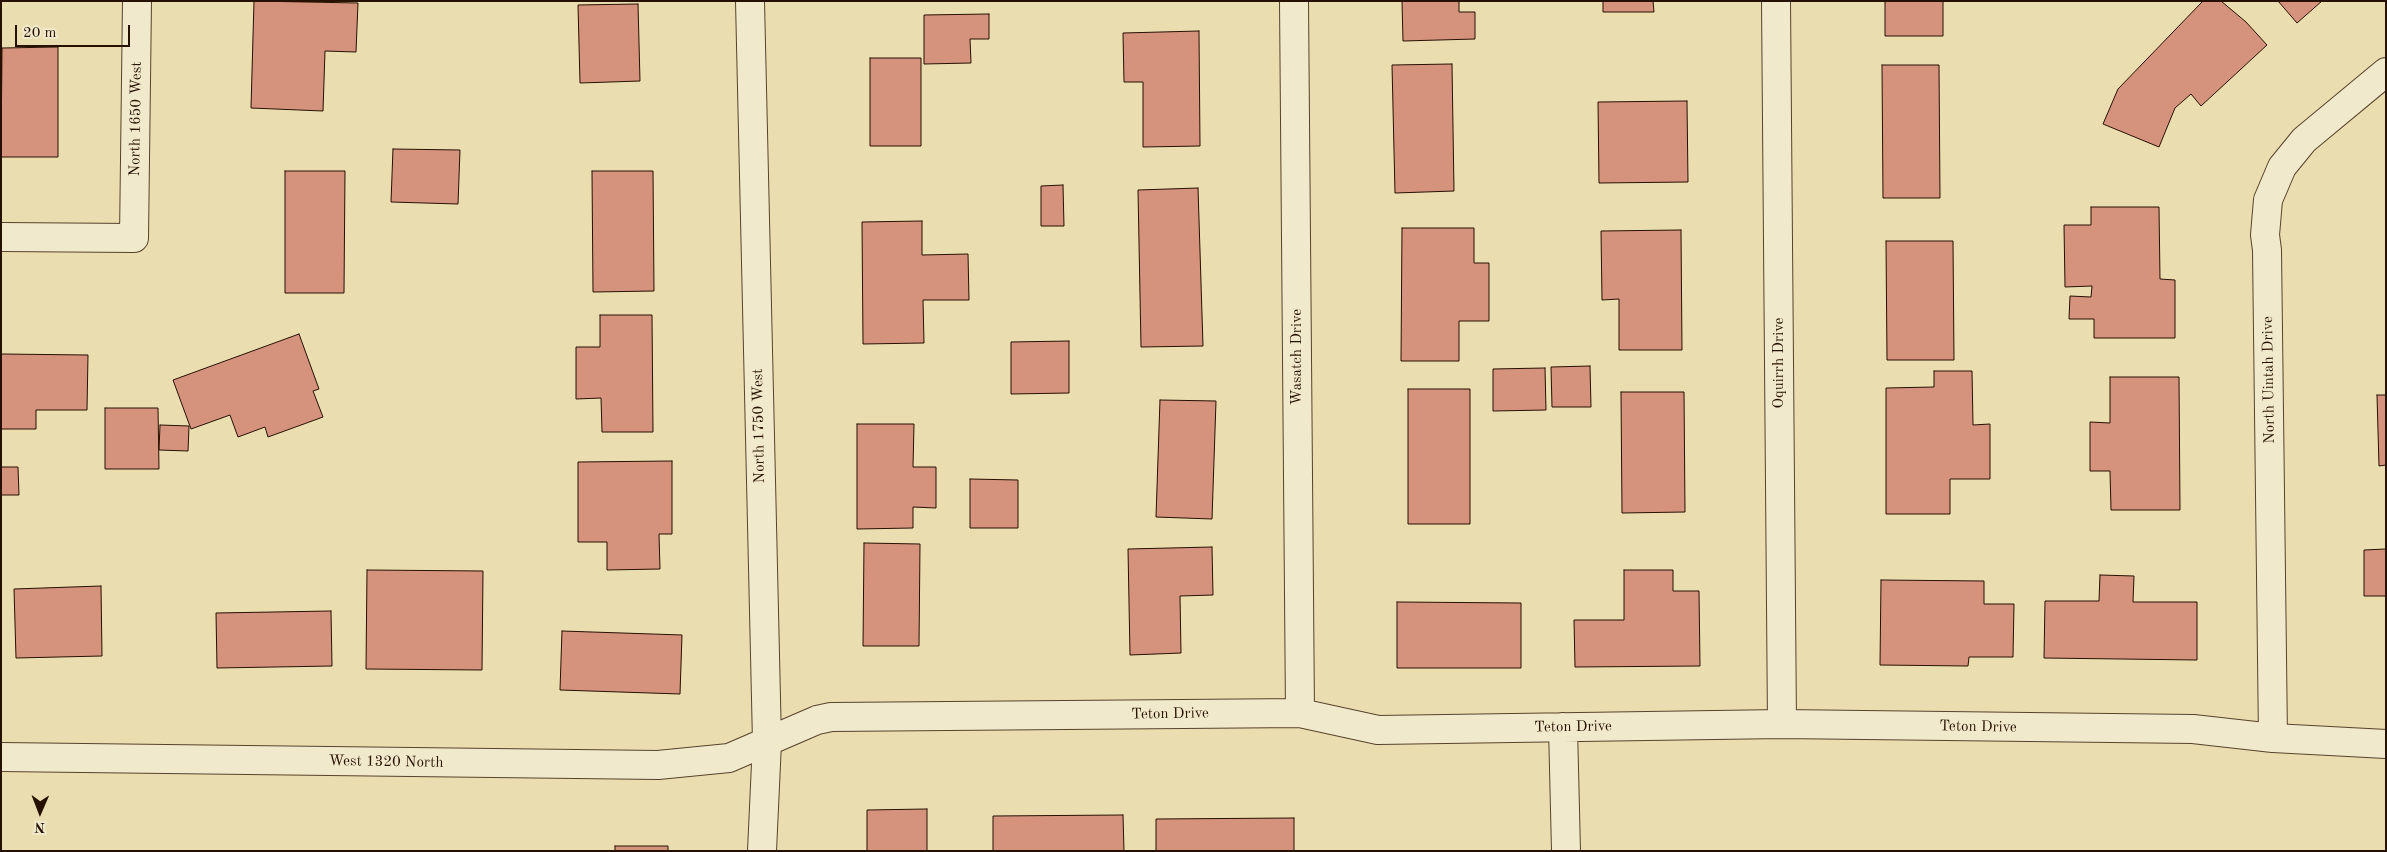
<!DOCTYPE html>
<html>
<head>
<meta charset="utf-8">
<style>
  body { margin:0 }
  #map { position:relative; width:2387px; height:852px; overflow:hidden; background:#eaddaf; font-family:"Old Standard TT",serif }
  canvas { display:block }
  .frame { position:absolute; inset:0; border:2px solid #261000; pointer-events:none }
  .north { position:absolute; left:15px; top:787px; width:50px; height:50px; -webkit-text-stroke:4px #f1e9cb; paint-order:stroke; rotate:181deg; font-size:14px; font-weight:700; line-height:20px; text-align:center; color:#261000 }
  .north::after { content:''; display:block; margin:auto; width:18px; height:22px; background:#261000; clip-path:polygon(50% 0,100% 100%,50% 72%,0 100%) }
  .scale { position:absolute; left:15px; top:25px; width:115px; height:22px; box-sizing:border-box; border:2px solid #261000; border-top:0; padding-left:6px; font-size:15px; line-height:18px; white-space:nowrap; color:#261000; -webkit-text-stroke:4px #f1e9cb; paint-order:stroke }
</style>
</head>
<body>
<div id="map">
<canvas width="2387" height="852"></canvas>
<div class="frame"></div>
<div class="north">N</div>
<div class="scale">20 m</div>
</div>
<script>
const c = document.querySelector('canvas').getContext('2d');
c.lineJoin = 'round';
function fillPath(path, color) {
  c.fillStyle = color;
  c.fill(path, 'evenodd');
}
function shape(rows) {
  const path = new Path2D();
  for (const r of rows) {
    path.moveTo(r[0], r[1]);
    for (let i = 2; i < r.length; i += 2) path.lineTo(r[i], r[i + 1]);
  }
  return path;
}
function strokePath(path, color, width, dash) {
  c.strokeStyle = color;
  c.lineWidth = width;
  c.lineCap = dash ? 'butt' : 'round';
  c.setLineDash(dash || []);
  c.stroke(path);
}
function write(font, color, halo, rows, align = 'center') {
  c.font = font + ' "Old Standard TT",serif';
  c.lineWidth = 4;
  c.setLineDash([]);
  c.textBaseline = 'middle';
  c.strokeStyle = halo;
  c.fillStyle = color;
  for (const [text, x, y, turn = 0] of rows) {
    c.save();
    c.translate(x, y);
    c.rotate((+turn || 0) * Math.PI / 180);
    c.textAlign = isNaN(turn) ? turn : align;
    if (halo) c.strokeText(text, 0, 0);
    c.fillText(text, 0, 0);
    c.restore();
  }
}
const building = shape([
  [254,1,358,3,356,52,325,51,323,111,251,108,254,1],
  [1402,1,1459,1,1459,12,1475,12,1475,39,1403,41,1402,1],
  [1603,1,1653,1,1654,12,1603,12,1603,1],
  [1885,1,1943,1,1943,36,1885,36,1885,1],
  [2203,1,2221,1,2246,22,2267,45,2201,106,2191,94,2175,108,2159,147,2103,124,2118,89,2203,1],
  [2278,1,2322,1,2297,23,2278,1],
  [638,4,640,81,580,83,578,5,638,4],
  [989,14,989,39,970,39,971,63,924,64,924,15,989,14],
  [1199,31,1200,146,1143,147,1143,82,1124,82,1123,33,1199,31],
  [58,47,58,157,1,157,2,48,58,47],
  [870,58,921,58,921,146,870,146,870,58],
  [1452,64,1454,191,1395,193,1392,65,1452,64],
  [1882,65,1939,65,1940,198,1883,198,1882,65],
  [1687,101,1688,182,1599,183,1598,102,1687,101],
  [393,149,460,150,458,204,391,202,393,149],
  [285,171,345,171,344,293,285,293,285,171],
  [592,171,653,171,654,291,593,292,592,171],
  [1063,185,1064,226,1041,226,1041,186,1063,185],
  [1198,188,1203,346,1141,347,1138,190,1198,188],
  [2091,207,2159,207,2160,279,2175,280,2175,338,2094,338,2094,319,2069,319,2070,296,2091,297,2092,286,2065,287,2064,225,2091,225,2091,207],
  [922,221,922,255,968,254,969,300,923,300,924,343,863,344,862,222,922,221],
  [1402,228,1474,228,1474,263,1489,263,1489,321,1459,321,1459,361,1401,361,1402,228],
  [1681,230,1682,350,1619,350,1619,299,1602,300,1601,231,1681,230],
  [1886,241,1953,241,1954,360,1887,360,1886,241],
  [600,315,652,315,653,432,602,432,601,398,576,399,576,347,600,347,600,315],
  [299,334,319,389,313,391,323,417,268,437,265,427,238,437,230,415,191,429,173,380,299,334],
  [1069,341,1069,393,1011,394,1011,342,1069,341],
  [1,354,88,355,87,410,36,410,36,429,1,429,1,354],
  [1590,366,1591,407,1552,407,1551,367,1590,366],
  [1545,368,1546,410,1493,411,1493,369,1545,368],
  [1934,371,1972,371,1973,425,1990,424,1990,479,1950,479,1950,514,1886,514,1886,388,1934,387,1934,371],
  [2110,377,2179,377,2180,510,2111,510,2110,471,2090,471,2090,422,2110,423,2110,377],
  [1408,389,1470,389,1470,524,1408,524,1408,389],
  [1621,392,1684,392,1685,512,1622,513,1621,392],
  [2377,395,2386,395,2386,465,2379,466,2377,395],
  [1160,400,1216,401,1212,519,1156,517,1160,400],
  [105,408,158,408,159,469,105,469,105,408],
  [857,424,914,424,913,467,936,467,936,508,913,507,913,528,857,529,857,424],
  [160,425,189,426,188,451,159,450,160,425],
  [672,461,672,534,659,534,660,569,607,570,607,542,578,542,578,462,672,461],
  [1,467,18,467,19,495,1,495,1,467],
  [970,479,1018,480,1018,528,970,528,970,479],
  [864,543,920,544,919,646,863,646,864,543],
  [1212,547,1213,595,1180,596,1181,653,1130,655,1128,549,1212,547],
  [2386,549,2386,612,2386,596,2364,596,2364,550,2386,549],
  [367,570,483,571,482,670,366,669,367,570],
  [1624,570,1673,570,1673,591,1699,591,1700,666,1575,667,1574,620,1624,620,1624,570],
  [2100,575,2134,576,2133,602,2197,602,2197,660,2044,658,2045,601,2099,601,2100,575],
  [1881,580,1984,581,1984,604,2014,604,2013,657,1969,657,1968,666,1880,665,1881,580],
  [101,586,102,656,16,658,14,589,101,586],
  [1397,602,1521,603,1521,668,1397,668,1397,602],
  [331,611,332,666,217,668,216,613,331,611],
  [562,631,682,635,680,694,560,690,562,631],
  [927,809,927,851,867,851,867,810,927,809],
  [1123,815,1124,851,993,851,993,816,1123,815],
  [1294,818,1294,851,1156,851,1156,819,1294,818],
  [615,846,668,846,668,851,615,851,615,846]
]);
fillPath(building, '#d5937d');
strokePath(building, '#261000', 1);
const minor = shape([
  [750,1,767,742,762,851],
  [1294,1,1300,713],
  [1776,1,1782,724],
  [1,237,134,238,137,1],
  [1563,727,1566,851],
  [2273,738,2267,250,2265,235,2268,200,2282,167,2304,140,2386,72],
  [1,757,658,765,729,758,817,720,831,717,1300,713,1378,730,1782,724,2193,729,2273,738,2386,744]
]);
strokePath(minor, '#57432c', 30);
strokePath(minor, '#f1e9cb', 28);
write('15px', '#261000', '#f1e9cb', [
  ["North 1650 West",136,119,-89],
  ["Wasatch Drive",1297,357,-90],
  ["Oquirrh Drive",1779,363,-90],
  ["North Uintah Drive",2269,380,-91],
  ["North 1750 West",759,426,-91],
  ["Teton Drive",1170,714,-1],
  ["Teton Drive",1573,727,-1],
  ["Teton Drive",1978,727,1],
  ["West 1320 North",386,762,1]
]);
</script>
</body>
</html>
